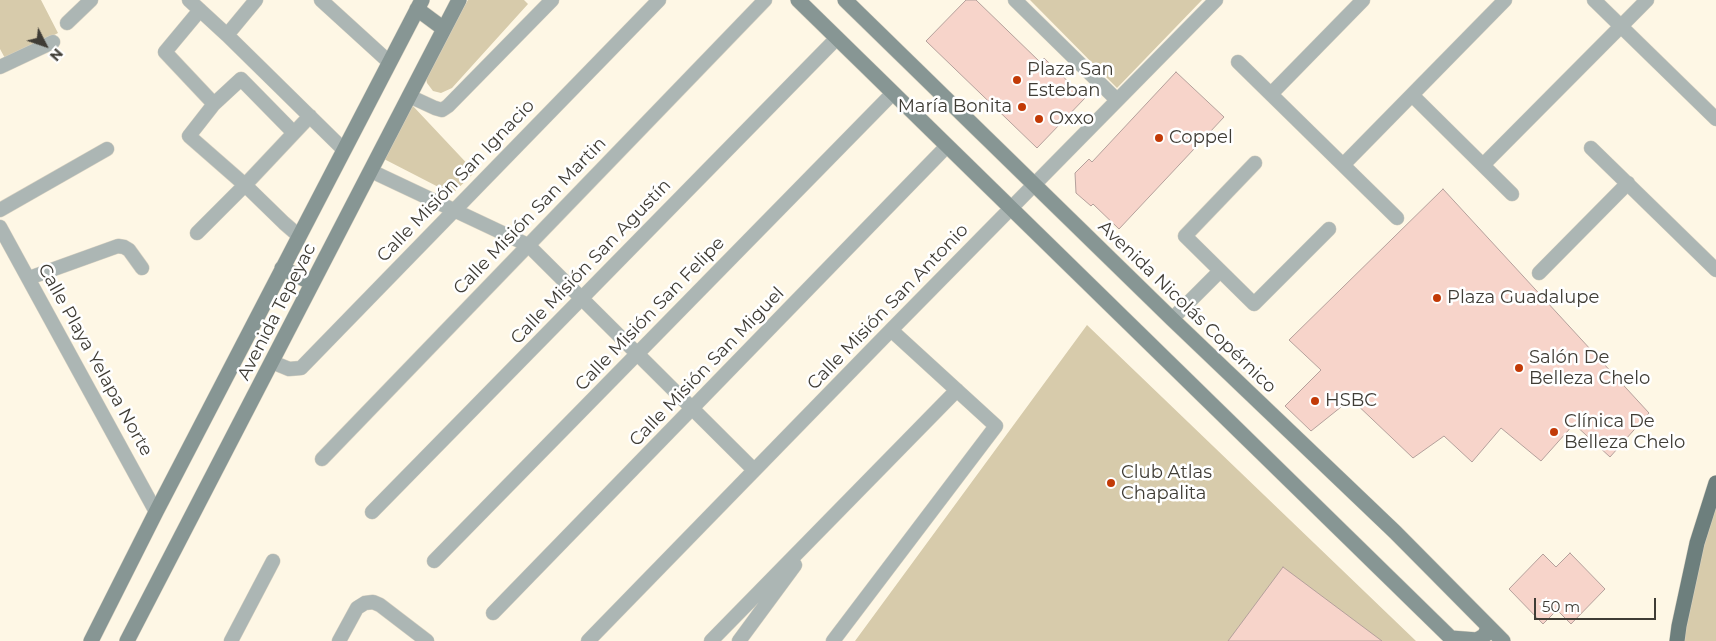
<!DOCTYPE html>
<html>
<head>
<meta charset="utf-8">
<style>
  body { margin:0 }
  #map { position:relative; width:1716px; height:641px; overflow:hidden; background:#fef7e5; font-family:Montserrat,sans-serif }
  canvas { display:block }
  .north { position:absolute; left:20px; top:20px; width:50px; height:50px; -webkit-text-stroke:4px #fff; paint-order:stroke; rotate:131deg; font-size:14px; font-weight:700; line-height:20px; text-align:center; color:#3f3c35 }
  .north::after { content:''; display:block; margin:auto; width:18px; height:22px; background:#3f3c35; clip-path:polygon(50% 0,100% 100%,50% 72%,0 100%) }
  .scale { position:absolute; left:1534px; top:598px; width:122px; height:22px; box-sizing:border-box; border:2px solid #3f3c35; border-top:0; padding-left:6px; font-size:15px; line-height:18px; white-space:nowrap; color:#3f3c35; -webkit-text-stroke:4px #fff; paint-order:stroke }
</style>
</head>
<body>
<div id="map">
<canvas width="1716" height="641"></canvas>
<div class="north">N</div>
<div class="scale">50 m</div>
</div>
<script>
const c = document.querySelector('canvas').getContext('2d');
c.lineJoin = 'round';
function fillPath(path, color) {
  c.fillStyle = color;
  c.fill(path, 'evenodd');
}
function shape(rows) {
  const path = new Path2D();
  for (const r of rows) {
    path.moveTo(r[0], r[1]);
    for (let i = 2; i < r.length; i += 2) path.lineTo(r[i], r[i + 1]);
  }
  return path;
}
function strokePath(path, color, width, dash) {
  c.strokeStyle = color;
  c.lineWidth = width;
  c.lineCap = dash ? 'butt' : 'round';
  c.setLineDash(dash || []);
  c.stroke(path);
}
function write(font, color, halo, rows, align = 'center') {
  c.font = font + ' Montserrat,sans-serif';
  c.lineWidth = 5;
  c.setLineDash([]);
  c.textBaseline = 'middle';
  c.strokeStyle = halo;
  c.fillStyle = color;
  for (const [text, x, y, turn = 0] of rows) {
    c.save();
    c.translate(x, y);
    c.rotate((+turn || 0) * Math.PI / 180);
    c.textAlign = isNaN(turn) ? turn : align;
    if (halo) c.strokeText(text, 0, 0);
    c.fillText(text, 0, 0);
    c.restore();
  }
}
fillPath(shape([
  [0,0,41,0,58,33,6,60,0,49],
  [468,0,524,0,528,4,452,88,441,93,433,91,427,83,425,74],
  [1030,0,1202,0,1117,88],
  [412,105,475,172,452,194,384,159],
  [1087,325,1416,641,855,641],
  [1716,502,1716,641,1679,641,1679,626]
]), '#d7cbab');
const building = shape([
  [966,0,976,0,1040,62,1044,58,1085,98,1037,148,926,41,966,0],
  [1176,72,1224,117,1119,229,1093,204,1091,206,1076,193,1075,173,1089,159,1092,162,1176,72],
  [1443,189,1649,413,1610,457,1574,424,1541,461,1501,428,1472,462,1444,436,1413,458,1351,399,1311,431,1285,406,1321,370,1289,340,1443,189],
  [1570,553,1605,589,1571,624,1557,610,1543,624,1509,589,1543,554,1556,567,1570,553],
  [1283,567,1382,641,1228,641,1283,567]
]);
fillPath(building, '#f7d4ca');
strokePath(building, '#b4a09b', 1);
const street = shape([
  [189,0,227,35,343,149],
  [321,0,389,62],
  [1015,0,1117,100],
  [1594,0,1716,119],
  [200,10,165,52,214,104,189,136,245,185,310,116],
  [67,23,91,0],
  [227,35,256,0],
  [1238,62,1397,218],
  [0,67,53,42],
  [1271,94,1363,0],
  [1412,95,1512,194],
  [409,96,435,108,442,110,448,106,552,0],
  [214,104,241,79,294,133],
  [1591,148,1716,270],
  [1255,163,1185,236,1254,304,1329,229],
  [1343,165,1505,0],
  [1483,165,1647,0],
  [371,171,528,245,754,470],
  [0,210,107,149],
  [0,227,156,512],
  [197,233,245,185,284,223,299,236],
  [1539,273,1628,183],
  [29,278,118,246,124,247,129,250,142,268],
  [1172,319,1220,271],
  [272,362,289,369,301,368,659,0],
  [322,459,765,0],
  [372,512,837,38],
  [434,561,893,93],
  [493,613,947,146],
  [231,641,273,561],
  [339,641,357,608,365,603,373,602,380,605,427,641],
  [588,641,891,330,1216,0],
  [711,641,957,390],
  [739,641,795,565],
  [833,641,996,426,891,330]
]);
const secondary = shape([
  [798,0,1454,641],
  [845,0,1172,319,1395,532,1503,641],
  [417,9,444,29],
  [282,268,312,283],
  [1451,638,1477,640,1485,635,1488,627],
  [91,641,156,512,422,0],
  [127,641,459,0]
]);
const primary = shape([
  [1677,641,1679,626,1697,543,1716,483]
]);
strokePath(street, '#d8d2c2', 15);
strokePath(secondary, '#d8d2c2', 16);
strokePath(primary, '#d8d2c2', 16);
strokePath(street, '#acb6b4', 14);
strokePath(secondary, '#879694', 15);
strokePath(primary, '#6d7f7d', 15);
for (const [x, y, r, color] of [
  [1017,80,5,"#c23a07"],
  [1022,107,5,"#c23a07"],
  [1039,119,5,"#c23a07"],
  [1159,138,5,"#c23a07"],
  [1437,298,5,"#c23a07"],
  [1519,368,5,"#c23a07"],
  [1315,401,5,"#c23a07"],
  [1554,432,5,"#c23a07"],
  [1111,483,5,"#c23a07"]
]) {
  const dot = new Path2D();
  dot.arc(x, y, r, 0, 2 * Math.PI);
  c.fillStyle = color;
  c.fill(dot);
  strokePath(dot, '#fff', 2);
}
write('18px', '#3f3c35', '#fff', [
  ["Plaza San",1027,70],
  ["Esteban",1027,91],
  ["María Bonita",1012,107,"right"],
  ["Oxxo",1049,119],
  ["Coppel",1169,138],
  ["Plaza Guadalupe",1447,298],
  ["Salón De",1529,358],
  ["Belleza Chelo",1529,379],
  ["HSBC",1325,401],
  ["Clínica De",1564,422],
  ["Belleza Chelo",1564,443],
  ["Club Atlas",1121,473],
  ["Chapalita",1121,494]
], 'left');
write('18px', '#3f3c35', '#fff', [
  ["Calle Misión San Ignacio",456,181,-46],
  ["Calle Misión San Martin",530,216,-46],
  ["Calle Misión San Agustín",591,262,-46],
  ["Calle Misión San Antonio",888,307,-46],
  ["Avenida Nicolás Copérnico",1187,307,44],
  ["Avenida Tepeyac",277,312,-63],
  ["Calle Misión San Felipe",650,314,-46],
  ["Calle Playa Yelapa Norte",95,360,61],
  ["Calle Misión San Miguel",707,367,-46]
]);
</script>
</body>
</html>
